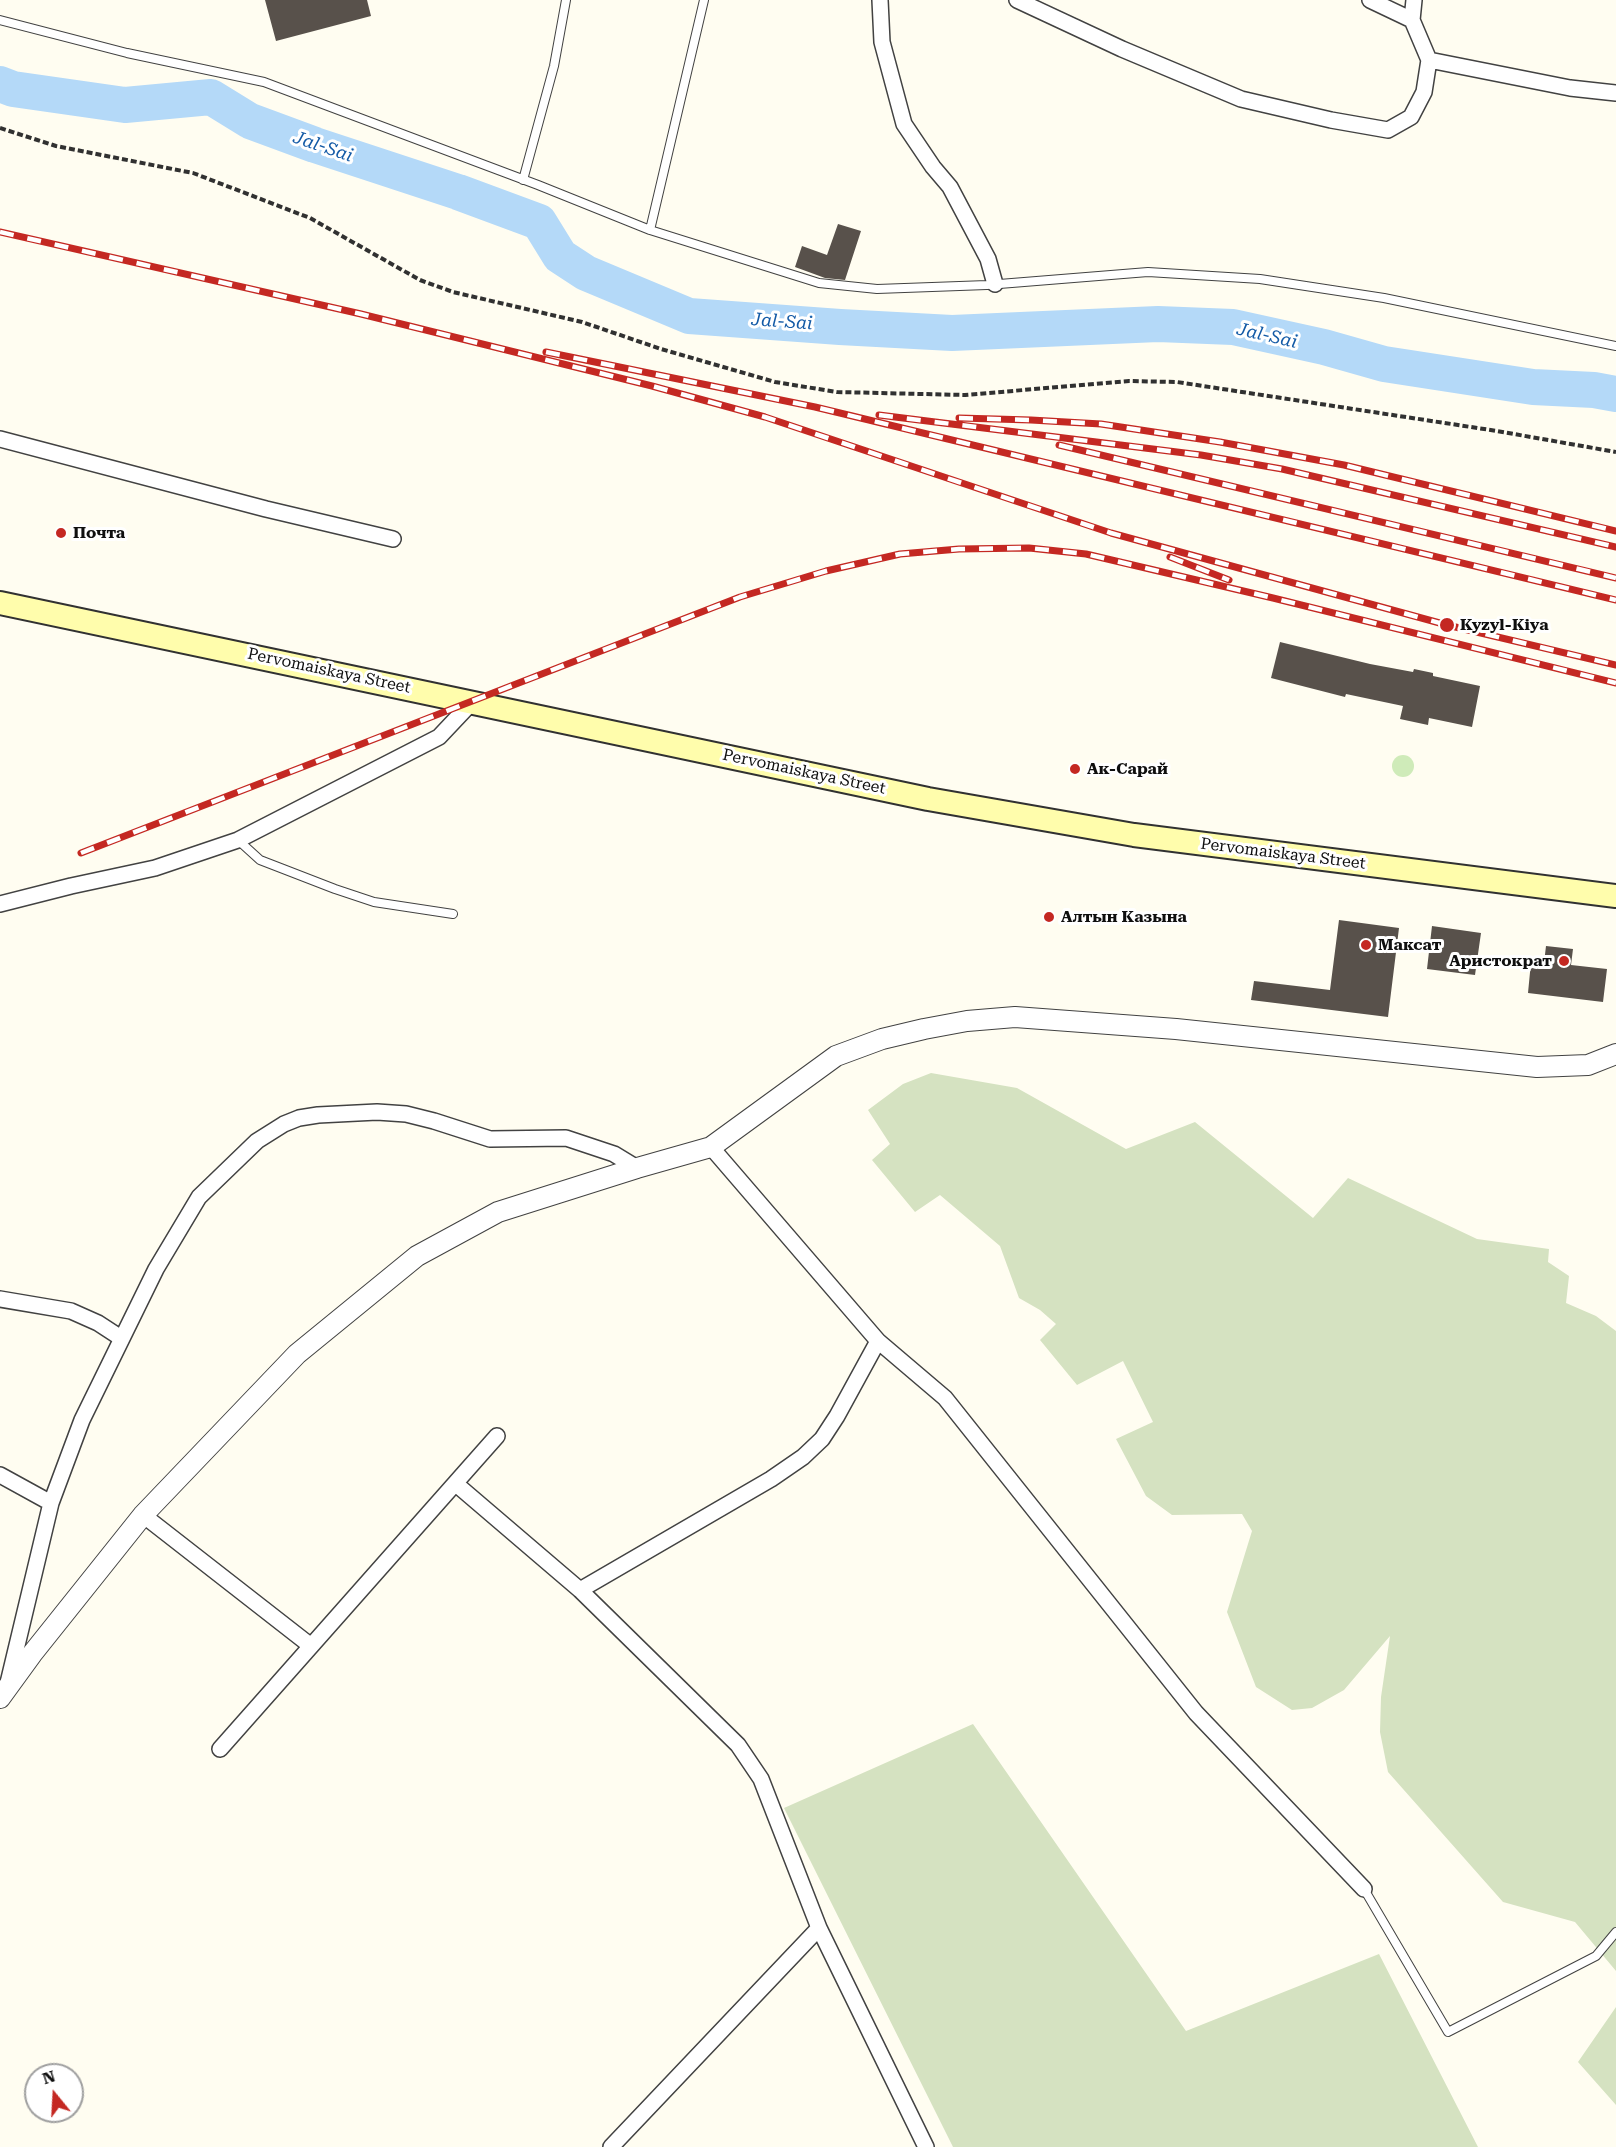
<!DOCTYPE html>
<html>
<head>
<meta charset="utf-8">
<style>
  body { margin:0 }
  #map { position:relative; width:1616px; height:2147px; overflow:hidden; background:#fffdf1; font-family:"Roboto Serif",serif }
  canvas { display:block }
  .north { position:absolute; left:24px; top:2063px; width:60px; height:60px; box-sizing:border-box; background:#fff; border:2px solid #9f9f9f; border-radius:50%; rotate:342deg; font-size:16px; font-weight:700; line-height:24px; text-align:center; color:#0f0f0f }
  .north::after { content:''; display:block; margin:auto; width:21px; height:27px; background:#c42822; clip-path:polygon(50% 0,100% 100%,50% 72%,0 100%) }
</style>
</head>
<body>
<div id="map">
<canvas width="1616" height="2147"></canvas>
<div class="north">N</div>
</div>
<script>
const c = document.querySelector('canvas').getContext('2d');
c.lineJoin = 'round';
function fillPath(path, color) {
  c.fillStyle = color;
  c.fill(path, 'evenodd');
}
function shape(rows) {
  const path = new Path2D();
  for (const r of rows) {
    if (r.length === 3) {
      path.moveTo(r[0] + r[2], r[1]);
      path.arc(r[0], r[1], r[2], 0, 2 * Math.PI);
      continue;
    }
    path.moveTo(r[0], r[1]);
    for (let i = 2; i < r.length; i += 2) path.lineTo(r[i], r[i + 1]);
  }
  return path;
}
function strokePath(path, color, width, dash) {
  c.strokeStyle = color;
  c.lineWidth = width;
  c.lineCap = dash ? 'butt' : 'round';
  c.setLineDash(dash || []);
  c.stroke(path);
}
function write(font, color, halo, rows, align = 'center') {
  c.font = font + ' "Roboto Serif",serif';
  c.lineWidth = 6;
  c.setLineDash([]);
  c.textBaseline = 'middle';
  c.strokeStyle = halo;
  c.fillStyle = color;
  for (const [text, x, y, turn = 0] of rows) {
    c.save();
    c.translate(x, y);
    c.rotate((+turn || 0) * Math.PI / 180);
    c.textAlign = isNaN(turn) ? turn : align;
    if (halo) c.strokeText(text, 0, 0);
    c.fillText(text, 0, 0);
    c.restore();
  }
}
fillPath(shape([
  [1403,766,11]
]), '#cfebb9');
fillPath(shape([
  [931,1073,1017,1088,1126,1149,1195,1122,1313,1218,1348,1178,1477,1239,1549,1249,1548,1262,1569,1276,1566,1303,1596,1316,1616,1331,1616,1971,1575,1922,1503,1902,1388,1772,1380,1732,1381,1697,1390,1636,1344,1690,1312,1708,1292,1710,1256,1687,1227,1612,1252,1531,1242,1514,1172,1515,1146,1496,1116,1439,1153,1422,1123,1361,1077,1385,1040,1340,1056,1324,1040,1310,1019,1298,1000,1246,940,1195,915,1212,872,1160,890,1144,868,1110,903,1084],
  [973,1724,1186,2031,1379,1954,1478,2147,953,2147,784,1808],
  [1616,2007,1616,2105,1578,2062]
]), '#d5e2c1');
strokePath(shape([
  [0,84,13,89,125,105,211,97,250,121,315,145,458,192,539,222,560,256,586,273,689,316,840,327,952,333,1158,324,1233,327,1324,347,1384,364,1533,387,1594,390,1616,394]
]), '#b4d9f8', 36);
fillPath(shape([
  [265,0,367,0,371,16,276,41],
  [838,224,861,231,845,280,825,278,795,267,802,246,827,255],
  [1280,642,1370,664,1413,672,1414,669,1433,673,1433,676,1480,686,1472,727,1429,718,1428,725,1400,719,1403,706,1346,694,1345,697,1271,678],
  [1339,920,1399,928,1388,1017,1251,1000,1254,981,1330,990],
  [1432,926,1481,933,1475,975,1427,969],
  [1546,946,1573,949,1571,965,1607,969,1603,1002,1528,993,1531,962,1544,963]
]), '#58514b');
const service = shape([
  [0,20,127,53,264,82,538,185,650,230,819,283,877,289,987,285,1148,272,1260,279,1384,298,1616,346],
  [523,180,554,66,566,0],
  [650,230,704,0],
  [238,840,260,860,335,889,374,902,453,914],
  [1364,1889,1448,2032,1596,1956,1616,1932]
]);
const minor = shape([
  [880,0,882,42,904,124,933,167,950,187,988,259,995,284],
  [1017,0,1122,49,1241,99,1331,120,1388,130,1411,117,1424,92,1429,60,1412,20,1370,0],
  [1412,20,1414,0],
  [1429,60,1570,88,1616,93],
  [0,439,266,509,393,539],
  [0,904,71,886,155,868,238,840,439,737,473,701],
  [711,1147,878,1341,945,1398,1196,1713,1364,1889],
  [0,1299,71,1311,98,1323,121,1338],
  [0,1475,51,1503],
  [456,1484,580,1590,738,1745,761,1779,819,1928,926,2147],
  [143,1515,311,1646],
  [580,1590,771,1479,803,1457,822,1439,837,1416,878,1341],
  [8,1683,51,1503,82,1420,156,1269,199,1197,257,1141,284,1124,299,1118,318,1115,377,1112,406,1114,434,1121,490,1139,566,1138,614,1154,637,1168],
  [220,1749,497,1436],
  [611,2147,819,1928]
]);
const tertiary = shape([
  [0,1698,32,1654,143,1515,297,1354,417,1256,498,1212,637,1168,711,1147,836,1056,882,1039,924,1029,967,1021,1015,1017,1176,1029,1537,1067,1588,1065,1616,1054]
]);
const secondary = shape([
  [0,603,928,799,1134,835,1616,896]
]);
strokePath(service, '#424242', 10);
strokePath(minor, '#424242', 18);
strokePath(tertiary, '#424242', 22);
strokePath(secondary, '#313131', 26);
strokePath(shape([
  [0,128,56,146,193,173,310,218,420,280,453,292,582,322,661,349,775,382,837,392,965,395,1129,381,1177,382,1497,431,1616,452]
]), '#313131', 4, [6, 3]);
strokePath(service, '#fff', 8);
strokePath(minor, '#fff', 15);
strokePath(tertiary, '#fff', 20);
strokePath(secondary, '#fffdac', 22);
const rail = shape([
  [0,232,361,314,652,386,765,417,1111,533,1447,625,1616,665],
  [546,352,815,407,1616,600],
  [879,415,1201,455,1282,469,1616,547],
  [959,418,1031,420,1101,424,1220,442,1344,465,1616,531],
  [1059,445,1616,578],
  [1170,557,1229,580],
  [81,853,740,597,826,571,900,554,959,549,1029,548,1086,554,1273,598,1616,683]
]);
strokePath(rail, '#c42822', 7);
strokePath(rail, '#fff', 4.5, [14]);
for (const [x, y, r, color] of [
  [61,533,6,"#c42822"],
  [1447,625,8,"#c42822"],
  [1075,769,6,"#c42822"],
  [1049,917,6,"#c42822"],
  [1366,945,6,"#c42822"],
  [1564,961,6,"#c42822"]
]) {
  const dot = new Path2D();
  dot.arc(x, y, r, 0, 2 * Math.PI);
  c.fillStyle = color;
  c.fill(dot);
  strokePath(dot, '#fff', 2);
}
write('bold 16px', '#0f0f0f', '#fff', [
  ["Почта",73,533],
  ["Kyzyl-Kiya",1460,625],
  ["Ак-Сарай",1087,769],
  ["Алтын Казына",1061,917],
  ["Максат",1378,945],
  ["Аристократ",1552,961,"right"]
], 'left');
write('16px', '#0f0f0f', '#fff', [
  ["Pervomaiskaya Street",329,671,12],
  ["Pervomaiskaya Street",804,772,12],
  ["Pervomaiskaya Street",1283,854,7]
]);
write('italic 18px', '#135aa6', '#fff', [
  ["Jal-Sai",323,147,19],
  ["Jal-Sai",782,322,4],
  ["Jal-Sai",1267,336,13]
]);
</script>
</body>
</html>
